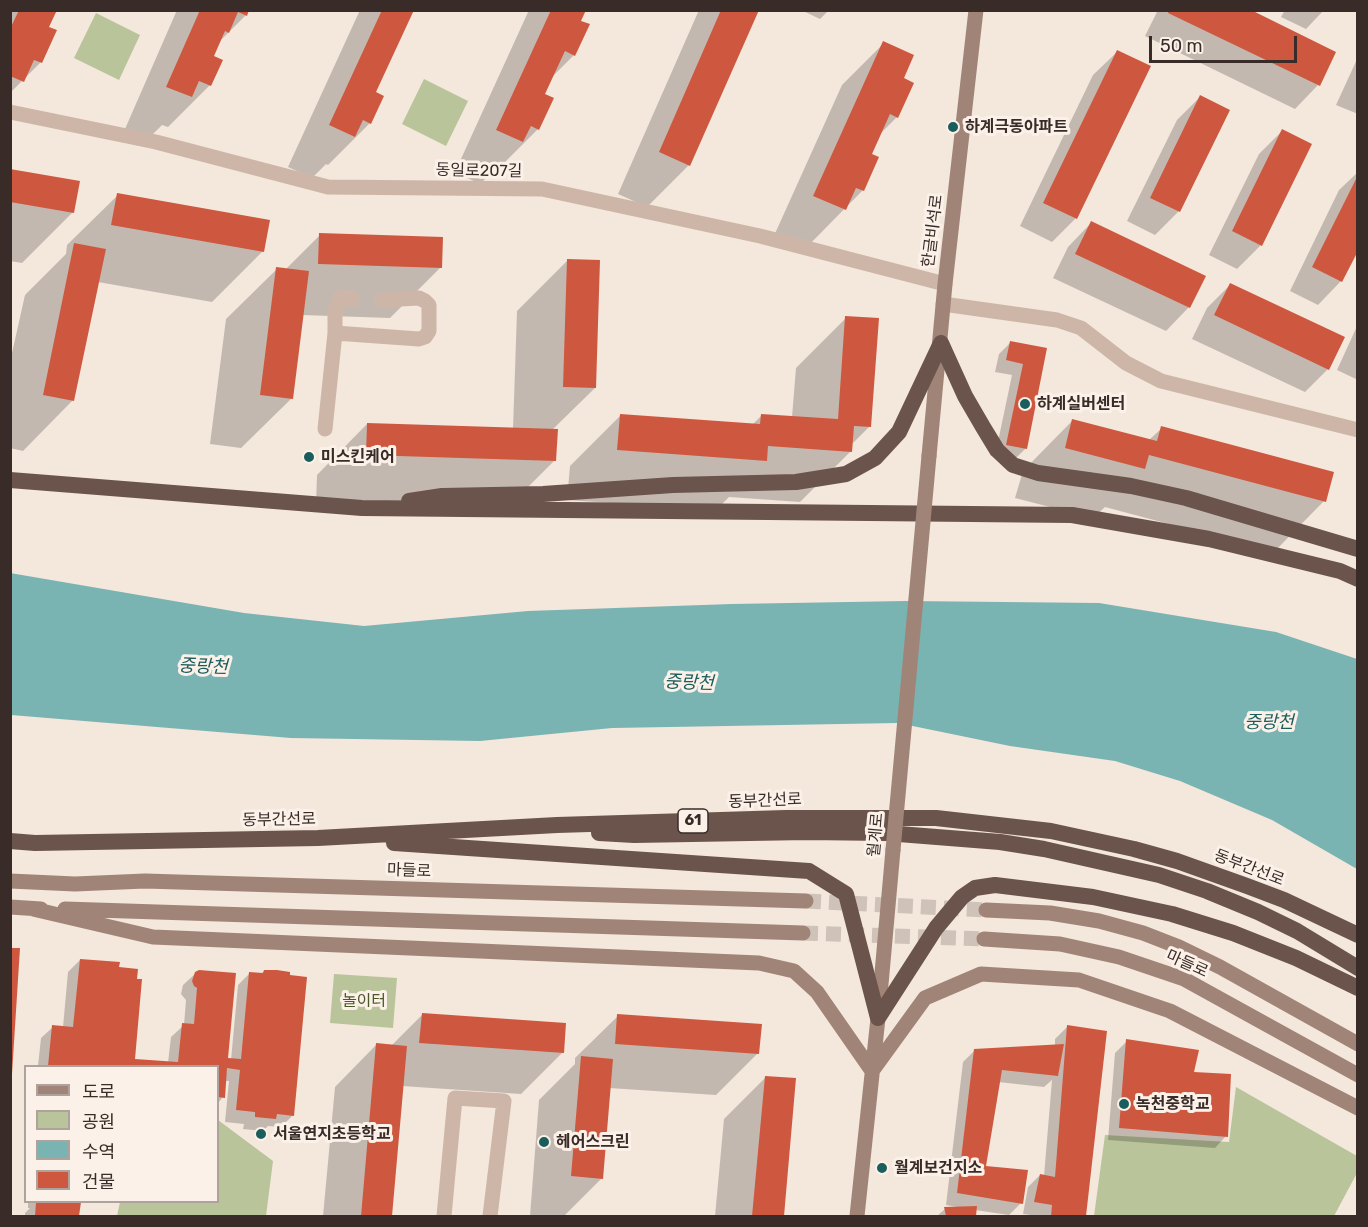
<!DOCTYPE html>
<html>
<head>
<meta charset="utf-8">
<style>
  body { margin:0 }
  #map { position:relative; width:1368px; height:1227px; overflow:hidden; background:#f4e7dc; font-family:Rubik,"Noto Sans KR",sans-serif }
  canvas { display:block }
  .frame { position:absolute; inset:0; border:12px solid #392c28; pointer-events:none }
  .legend { position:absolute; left:24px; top:1065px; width:195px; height:138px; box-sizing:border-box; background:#fbf1e9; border:2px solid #ada29c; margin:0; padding:8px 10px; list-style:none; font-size:18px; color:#392c28 }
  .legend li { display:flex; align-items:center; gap:12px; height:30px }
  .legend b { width:30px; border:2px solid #ada29c }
  .scale { position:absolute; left:1149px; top:36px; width:148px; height:27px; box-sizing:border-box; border:3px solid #392c28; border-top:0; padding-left:8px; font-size:18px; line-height:21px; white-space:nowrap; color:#392c28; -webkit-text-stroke:4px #fbf1e9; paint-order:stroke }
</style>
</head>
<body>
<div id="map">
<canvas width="1368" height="1227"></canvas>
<div class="frame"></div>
<ul class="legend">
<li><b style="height:8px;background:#a18478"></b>도로</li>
<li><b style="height:16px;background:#b9c49b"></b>공원</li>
<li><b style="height:16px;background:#79b3b2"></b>수역</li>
<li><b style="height:16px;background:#ce583f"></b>건물</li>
</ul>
<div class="scale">50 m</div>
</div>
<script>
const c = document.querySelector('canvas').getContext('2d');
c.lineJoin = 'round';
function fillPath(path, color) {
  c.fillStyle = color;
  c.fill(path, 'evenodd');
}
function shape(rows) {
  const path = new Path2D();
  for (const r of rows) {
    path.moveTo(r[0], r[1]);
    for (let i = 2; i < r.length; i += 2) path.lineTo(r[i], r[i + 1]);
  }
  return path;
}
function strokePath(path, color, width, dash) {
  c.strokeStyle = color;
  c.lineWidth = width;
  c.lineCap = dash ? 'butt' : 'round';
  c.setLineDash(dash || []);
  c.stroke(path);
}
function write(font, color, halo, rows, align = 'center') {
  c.font = font + ' Rubik,"Noto Sans KR",sans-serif';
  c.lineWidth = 6;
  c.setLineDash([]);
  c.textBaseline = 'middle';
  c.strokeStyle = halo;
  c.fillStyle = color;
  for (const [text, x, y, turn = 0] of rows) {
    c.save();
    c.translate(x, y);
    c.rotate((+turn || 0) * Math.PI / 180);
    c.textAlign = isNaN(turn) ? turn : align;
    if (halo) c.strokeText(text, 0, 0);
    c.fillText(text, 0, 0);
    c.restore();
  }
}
fillPath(shape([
  [96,13,140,35,119,80,74,58],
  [424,79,468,101,446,146,402,124],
  [334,974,397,978,393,1028,330,1023],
  [1236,1087,1357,1156,1357,1173,1334,1216,1094,1216,1105,1135,1229,1142],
  [218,1120,273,1161,266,1216,117,1216,120,1202,218,1202]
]), '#b9c49b');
fillPath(shape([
  [10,573,244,613,364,626,528,611,732,604,907,601,1099,603,1276,632,1357,659,1357,869,1272,820,1180,781,1115,761,1010,746,898,723,612,728,480,741,291,738,11,715]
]), '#79b3b2');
fillPath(shape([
  [10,10,58,10,53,15,47,28,55,31,40,63,10,93],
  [177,10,247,10,246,15,219,42,212,57,210,85,168,127,162,125,148,139,125,129],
  [360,10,412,10,374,93,370,123,328,165,326,164,312,178,288,167],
  [529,10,585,10,579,22,574,55,550,79,543,95,538,129,496,171,494,170,480,184,455,172],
  [699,10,757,10,689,165,647,207,618,194],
  [801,10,829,10,820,19],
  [1158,10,1248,10,1318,85,1295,109,1145,36],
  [1285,10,1324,10,1306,29,1281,17],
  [884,43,902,79,897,117,879,135,870,155,863,190,803,251,773,238,842,85],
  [1117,52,1076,218,1052,242,1020,226,1093,75],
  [1358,57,1358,114,1336,105],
  [1200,97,1179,211,1155,235,1127,221,1177,120],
  [1282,131,1310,145,1261,245,1237,269,1209,255,1259,154],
  [10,171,73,212,22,263,10,261],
  [1358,172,1358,248,1341,281,1318,305,1290,291,1339,190],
  [118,195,263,251,212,302,98,282,73,400,23,451,10,448,10,362,25,295,66,254,67,245],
  [1091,223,1189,307,1166,331,1053,278,1068,247],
  [320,235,441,267,390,318,302,315,292,398,241,448,210,444,226,319,277,269,285,270],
  [568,260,595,388,552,430,555,460,504,511,316,505,317,475,367,424,513,429,517,311],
  [1230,285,1328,369,1305,392,1192,339,1207,308],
  [846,318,870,426,851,445,851,451,800,502,729,497,716,510,567,500,570,466,620,416,752,425,762,415,792,417,796,368],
  [1358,324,1358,380,1337,370],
  [1011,342,1046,349,1026,448,1014,460,995,456,1012,375,995,372,999,354],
  [1073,420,1149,440,1162,428,1324,501,1274,552,1105,507,1093,518,1015,498,1023,471],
  [80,960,133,1060,168,1063,171,1037,184,1025,186,1000,181,994,183,985,196,973,227,1060,231,1060,238,985,250,973,261,974,264,971,293,1115,281,1127,268,1126,263,1131,243,1129,244,1124,225,1122,229,1081,225,1081,223,1097,218,1103,218,1066,38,1066,41,1038,53,1027,63,1027,68,972],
  [422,1015,563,1052,521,1094,402,1086,391,1216,323,1216,335,1087,377,1044,391,1046],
  [618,1016,758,1053,716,1095,609,1088,602,1178,564,1216,530,1216,539,1100,575,1064,575,1058],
  [1067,1027,1106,1033,1084,1216,1038,1216,1023,1214,1028,1187,1040,1175,1044,1176,1052,1080,1044,1087,998,1082,984,1167,1021,1203,1009,1215,975,1210,975,1216,937,1216,945,1209,957,1207,946,1205,963,1062,975,1050,1055,1046,1055,1039],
  [1127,1041,1192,1073,1226,1136,1215,1148,1108,1140,1115,1053],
  [766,1077,795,1080,782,1216,715,1216,724,1119],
  [28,1202,79,1202,78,1216,25,1216,25,1213,30,1208,28,1208]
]), '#0003');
fillPath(shape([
  [19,10,57,10,49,27,57,30,42,63,34,60,24,82,10,76,10,29],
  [200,10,249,10,247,16,238,12,229,33,225,31,214,56,223,60,211,86,199,81,192,97,166,87],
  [382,10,414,10,376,92,384,96,371,124,363,120,355,137,329,125],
  [551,10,586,10,581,21,590,24,575,56,565,51,545,94,554,98,539,130,531,126,523,142,496,130],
  [721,10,759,10,690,166,659,152],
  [1169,10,1251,10,1336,52,1320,86,1168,13],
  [883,41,914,55,904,78,914,83,898,118,890,114,872,154,879,157,864,191,856,188,846,210,813,196],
  [1117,50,1151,66,1077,219,1043,203],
  [1200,95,1230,110,1180,212,1150,198],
  [1282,129,1312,144,1262,246,1232,231],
  [10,169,80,181,74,213,10,202],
  [1358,175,1358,251,1342,282,1312,267],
  [117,193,270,220,264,252,111,225],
  [1091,221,1206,276,1190,308,1075,254],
  [319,233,443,237,442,268,318,264],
  [74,243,106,249,74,401,43,395],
  [567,259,600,260,596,388,563,387],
  [276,267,309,271,293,399,260,395],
  [1230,283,1345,337,1329,370,1214,315],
  [845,316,879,318,871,427,854,426,852,452,768,446,767,461,617,450,620,414,760,424,761,414,838,419],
  [1010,341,1047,348,1027,449,1006,445,1023,364,1006,360],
  [1072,419,1157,441,1161,426,1334,472,1326,502,1149,455,1145,469,1065,448],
  [367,423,558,429,556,461,366,455],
  [10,948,20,948,12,1074,10,1074],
  [80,959,120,962,119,967,138,969,137,979,142,979,135,1059,178,1062,182,1023,194,1024,197,988,194,986,192,981,195,972,199,970,236,973,228,1058,241,1059,249,972,263,973,264,970,277,970,290,972,290,975,307,977,294,1116,277,1114,276,1119,255,1117,255,1112,236,1110,240,1070,227,1068,225,1098,218,1097,218,1066,48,1066,52,1025,73,1027],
  [422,1013,566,1023,564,1053,419,1043],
  [617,1014,762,1024,759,1054,615,1044],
  [1067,1025,1107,1031,1086,1216,1051,1216,1052,1205,1034,1202,1040,1174,1055,1177],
  [1126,1039,1199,1050,1194,1072,1231,1074,1228,1137,1119,1128],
  [376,1043,407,1046,392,1216,361,1216],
  [1064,1044,1058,1076,1002,1070,986,1166,1028,1170,1023,1204,957,1193,974,1049],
  [581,1056,613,1059,603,1179,571,1176],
  [765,1076,796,1078,784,1216,752,1216],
  [36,1202,81,1202,79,1216,35,1216],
  [977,1206,976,1216,946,1216,944,1207]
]), '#ce583f');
strokePath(shape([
  [806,901,986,910],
  [803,933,984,939]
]), '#cfc2b8', 15, [15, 8]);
strokePath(shape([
  [943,304,1057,320,1081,328,1126,363,1161,381,1358,430],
  [335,333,419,339,425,337,429,331,429,305,425,301,419,298,382,300],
  [325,429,335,333,335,312,341,297,352,299],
  [444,1216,455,1098,504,1101,490,1216]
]), '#cdb6a7', 15);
strokePath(shape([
  [10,112,156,142,328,187,542,189,760,236,945,284]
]), '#cdb6a7', 15);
strokePath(shape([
  [929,456,945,284,976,10],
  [10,881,75,884,145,881,806,901],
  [10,907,41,909],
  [33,909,153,937,759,963,794,971,817,992,872,1071],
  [65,909,803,933],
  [986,910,1050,913,1099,921,1143,933,1179,947,1220,967,1358,1044],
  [984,939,1060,944,1119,957,1184,979,1358,1075],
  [872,1071,925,998,981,974,1079,980,1170,1011,1358,1108],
  [857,1216,878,1018,893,850]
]), '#a18478', 15);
strokePath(shape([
  [941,343,965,396,983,427,997,450,1013,465,1038,473,1131,486,1186,498,1358,549],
  [10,480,362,508,1072,515,1209,539,1340,571,1358,579],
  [409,501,442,496,543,494,673,485,796,482,846,474,875,458,899,432,941,343],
  [599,833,634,835,807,832,886,833,1000,842,1044,849,1159,875,1207,891,1258,912,1297,931,1358,968],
  [10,841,35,843,318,838,557,825,786,818,936,818,1051,831,1134,849,1177,861,1247,886,1284,900,1358,935],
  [394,843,809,871,846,894,878,1018],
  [878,1018,936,928,962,897,975,888,995,885,1093,897,1172,914,1233,933,1296,958,1358,988]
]), '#6b544b', 16);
strokePath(shape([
  [893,850,929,456]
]), '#a18478', 15);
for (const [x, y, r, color] of [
  [953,127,6,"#1a5d5d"],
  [1025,404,6,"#1a5d5d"],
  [309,457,6,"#1a5d5d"],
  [1124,1104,6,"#1a5d5d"],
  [261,1134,6,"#1a5d5d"],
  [544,1142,6,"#1a5d5d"],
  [882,1168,6,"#1a5d5d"]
]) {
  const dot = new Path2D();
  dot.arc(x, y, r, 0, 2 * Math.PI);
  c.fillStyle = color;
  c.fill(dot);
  strokePath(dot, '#fbf1e9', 2);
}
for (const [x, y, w] of [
  [693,821,30]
]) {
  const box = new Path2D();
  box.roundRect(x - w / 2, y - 12, w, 24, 4.5);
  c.fillStyle = '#fbf1e9';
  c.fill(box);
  strokePath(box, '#392c28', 1.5);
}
write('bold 15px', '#392c28', null, [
  ["61",693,821]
]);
write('bold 16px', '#392c28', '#fbf1e9', [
  ["하계극동아파트",965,127],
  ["하계실버센터",1037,404],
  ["미스킨케어",321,457],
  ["녹천중학교",1136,1104],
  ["서울연지초등학교",273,1134],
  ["헤어스크린",556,1142],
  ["월계보건지소",894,1168]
], 'left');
write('16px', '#392c28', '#fbf1e9', [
  ["동일로207길",479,171,1],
  ["한글비석로",933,231,-83],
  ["동부간선로",765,801,-2],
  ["동부간선로",279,820,-1],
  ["월계로",876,835,-85],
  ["동부간선로",1249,868,21],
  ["마들로",409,871,2],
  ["마들로",1187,964,24]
]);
write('16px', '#4b592a', '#fbf1e9', [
  ["놀이터",364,1001]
]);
write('italic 18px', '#1a5d5d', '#fbf1e9', [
  ["중랑천",203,667,2],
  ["중랑천",689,683,2],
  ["중랑천",1269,723]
]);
</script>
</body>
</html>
